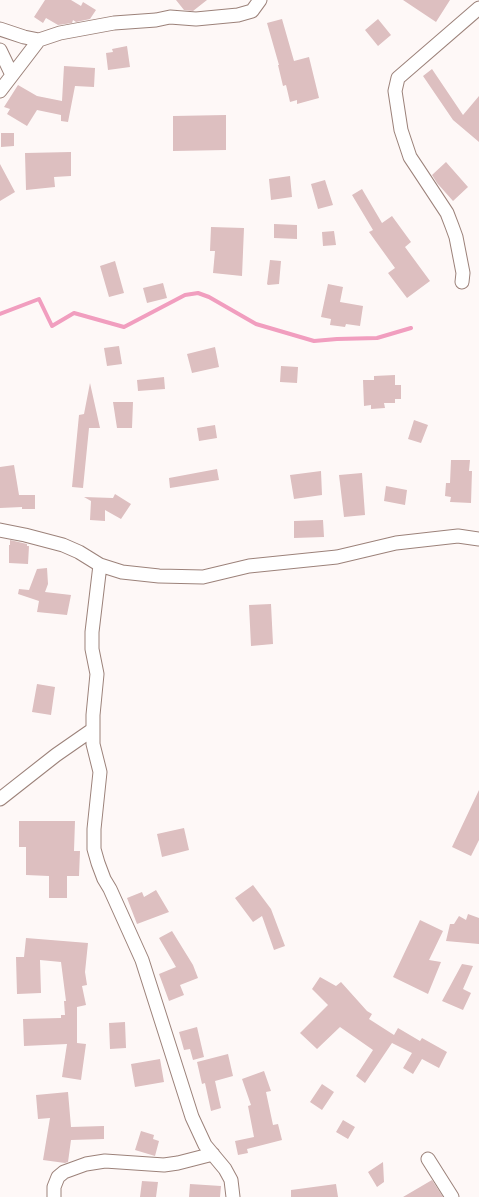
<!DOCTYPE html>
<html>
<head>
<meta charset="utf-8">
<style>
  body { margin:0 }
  canvas { display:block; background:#fef8f7 }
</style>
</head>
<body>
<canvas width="479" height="1197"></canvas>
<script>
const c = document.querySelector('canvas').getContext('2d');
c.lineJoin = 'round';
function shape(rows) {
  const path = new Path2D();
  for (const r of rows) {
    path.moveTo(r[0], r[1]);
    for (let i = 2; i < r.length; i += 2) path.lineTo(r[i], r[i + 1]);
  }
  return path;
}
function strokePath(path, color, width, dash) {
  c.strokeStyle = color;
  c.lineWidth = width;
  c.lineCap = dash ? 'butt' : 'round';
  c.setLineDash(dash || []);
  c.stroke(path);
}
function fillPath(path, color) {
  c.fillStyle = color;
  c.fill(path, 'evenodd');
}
strokePath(shape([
  [0,314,39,299,52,326,74,313,124,327,185,295,198,293,209,297,256,324,314,341,337,339,377,338,411,328]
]), '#f19ebf', 4);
fillPath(shape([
  [45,0,71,0,81,6,83,2,96,10,90,19,76,22,73,20,72,23,58,25,46,18,43,23,34,17],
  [176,0,207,0,193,11,184,10],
  [403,0,450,0,436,22],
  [282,19,294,61,309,57,319,98,297,104,297,100,290,102,286,85,283,86,278,65,279,65,267,23],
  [378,19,391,35,378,46,365,30],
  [127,46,130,67,108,70,106,53,113,52,112,49],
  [64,66,95,68,94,87,75,86,68,122,61,121,61,115,37,110,27,126,7,114,10,109,4,107,18,85,37,96,62,101],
  [432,69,463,115,479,96,479,142,453,120,423,76],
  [226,115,226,150,173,151,173,116],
  [1,133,14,133,14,146,1,147],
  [71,152,71,176,54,177,55,187,26,190,25,153],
  [446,162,468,187,453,201,437,183,432,175],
  [0,164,15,192,0,201],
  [290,176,292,197,271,200,269,179],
  [325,180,333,205,318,209,311,184],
  [362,189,382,223,392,216,411,242,405,247,430,281,407,298,388,273,395,268,369,232,373,230,352,195],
  [274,224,297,225,297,239,274,238],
  [211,227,244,228,242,276,213,273,215,251,210,251],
  [334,231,336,245,323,246,322,232],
  [270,260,281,261,279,284,268,285,267,284],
  [115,261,124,293,109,297,100,266],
  [163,283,167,298,147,303,143,288],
  [328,284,343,287,340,302,363,306,360,326,346,324,345,327,330,325,331,319,321,317],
  [119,346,122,364,107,366,104,348],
  [215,347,219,367,192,373,187,354],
  [281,366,298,367,297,383,280,382],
  [395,375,395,385,401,385,401,399,395,399,395,403,384,403,385,408,371,409,371,405,364,406,363,380,374,380,374,376],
  [164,377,165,389,138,391,137,380],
  [90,383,100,428,89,428,83,488,72,487,79,415,84,414],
  [113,402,133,402,132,428,117,428],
  [414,420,428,425,421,443,408,439],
  [215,425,217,438,199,441,197,428],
  [451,460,470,460,469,471,472,471,471,503,450,502,451,497,445,496,446,483,450,483],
  [14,465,19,495,35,495,35,509,22,509,22,507,0,508,0,467],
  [217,469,219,480,170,488,169,478],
  [321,471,322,495,294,499,290,475],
  [362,473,365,515,344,517,339,475],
  [386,486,407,490,405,505,384,501],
  [115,494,131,504,121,519,105,510,105,521,90,520,91,501,84,497,113,498],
  [323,520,324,537,294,538,294,521],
  [10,540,27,544,27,546,29,546,28,564,9,563,9,545,10,545],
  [47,568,48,584,45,592,71,595,67,615,37,612,39,601,18,594,19,589,29,590,37,569],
  [271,604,273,644,251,646,249,605],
  [37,684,55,687,51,715,32,712],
  [479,790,479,840,471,856,452,847],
  [19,821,75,821,74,851,80,851,79,876,67,876,67,898,49,898,49,876,26,875,26,847,19,847],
  [184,828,189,850,162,857,157,834],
  [253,885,271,909,285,946,274,950,262,916,253,922,235,898],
  [156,890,169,912,137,924,127,898,142,892,144,897],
  [468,914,479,918,479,944,446,941,450,924,454,924,459,916,466,920],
  [420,920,443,931,429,960,441,962,428,994,393,977],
  [172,931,193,965,198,978,180,985,184,995,169,1001,159,974,176,967,159,938],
  [26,938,88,943,85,972,87,985,82,986,86,1005,77,1007,77,1043,86,1044,81,1080,62,1077,67,1044,24,1046,23,1019,61,1018,61,1015,65,1015,64,1001,66,1001,61,962,40,960,41,993,17,994,16,957,24,957],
  [462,964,473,966,463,989,471,993,463,1010,442,1001],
  [320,977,336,986,341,982,367,1011,372,1014,369,1019,394,1035,398,1028,420,1041,422,1038,447,1052,439,1068,422,1059,413,1074,403,1068,412,1053,392,1043,365,1083,356,1076,373,1050,340,1027,317,1049,300,1033,328,1005,312,989],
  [125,1022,126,1048,110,1049,109,1023],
  [197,1027,204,1057,193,1060,190,1049,184,1050,179,1032],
  [228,1054,233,1076,215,1081,221,1108,211,1111,205,1083,202,1084,197,1062],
  [160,1059,164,1082,135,1087,131,1064],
  [264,1071,271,1091,266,1092,273,1125,278,1124,282,1140,247,1149,248,1153,238,1155,235,1141,254,1137,248,1106,251,1105,242,1079],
  [322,1084,334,1092,322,1110,310,1102],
  [68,1092,71,1127,104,1126,104,1139,71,1140,68,1162,65,1163,43,1160,50,1118,38,1119,36,1095],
  [343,1120,355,1127,348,1139,336,1132],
  [141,1131,154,1135,153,1139,159,1141,155,1156,135,1150],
  [383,1162,384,1182,377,1187,368,1172],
  [432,1180,443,1197,403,1197],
  [142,1181,158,1182,156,1197,140,1197],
  [190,1184,221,1186,220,1197,189,1197],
  [336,1184,338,1197,291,1197,291,1190]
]), '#ddbfc0');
const minor = shape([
  [0,29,24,37,39,40],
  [0,50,12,75],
  [0,91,39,40,60,33,114,23,156,20,170,17,196,19,238,15,252,11,260,0],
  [462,282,463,273,456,237,452,226,447,213,418,169,410,157,401,130,395,91,398,78,479,8],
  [0,530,25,535,63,545,79,552,100,565,122,572,159,576,203,577,249,566,337,557,396,543,458,536,479,539],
  [100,565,92,632,92,649,97,674,93,715,93,744,100,772,94,829,94,849,98,863,104,879,110,889,142,960,192,1117,205,1145,225,1169,231,1180,233,1197],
  [0,799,56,755,92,730],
  [428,1159,452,1197],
  [54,1197,54,1187,58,1177,64,1172,86,1164,105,1161,164,1165,178,1163,213,1154]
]);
strokePath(minor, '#9c827a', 15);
strokePath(minor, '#fff', 13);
</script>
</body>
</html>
